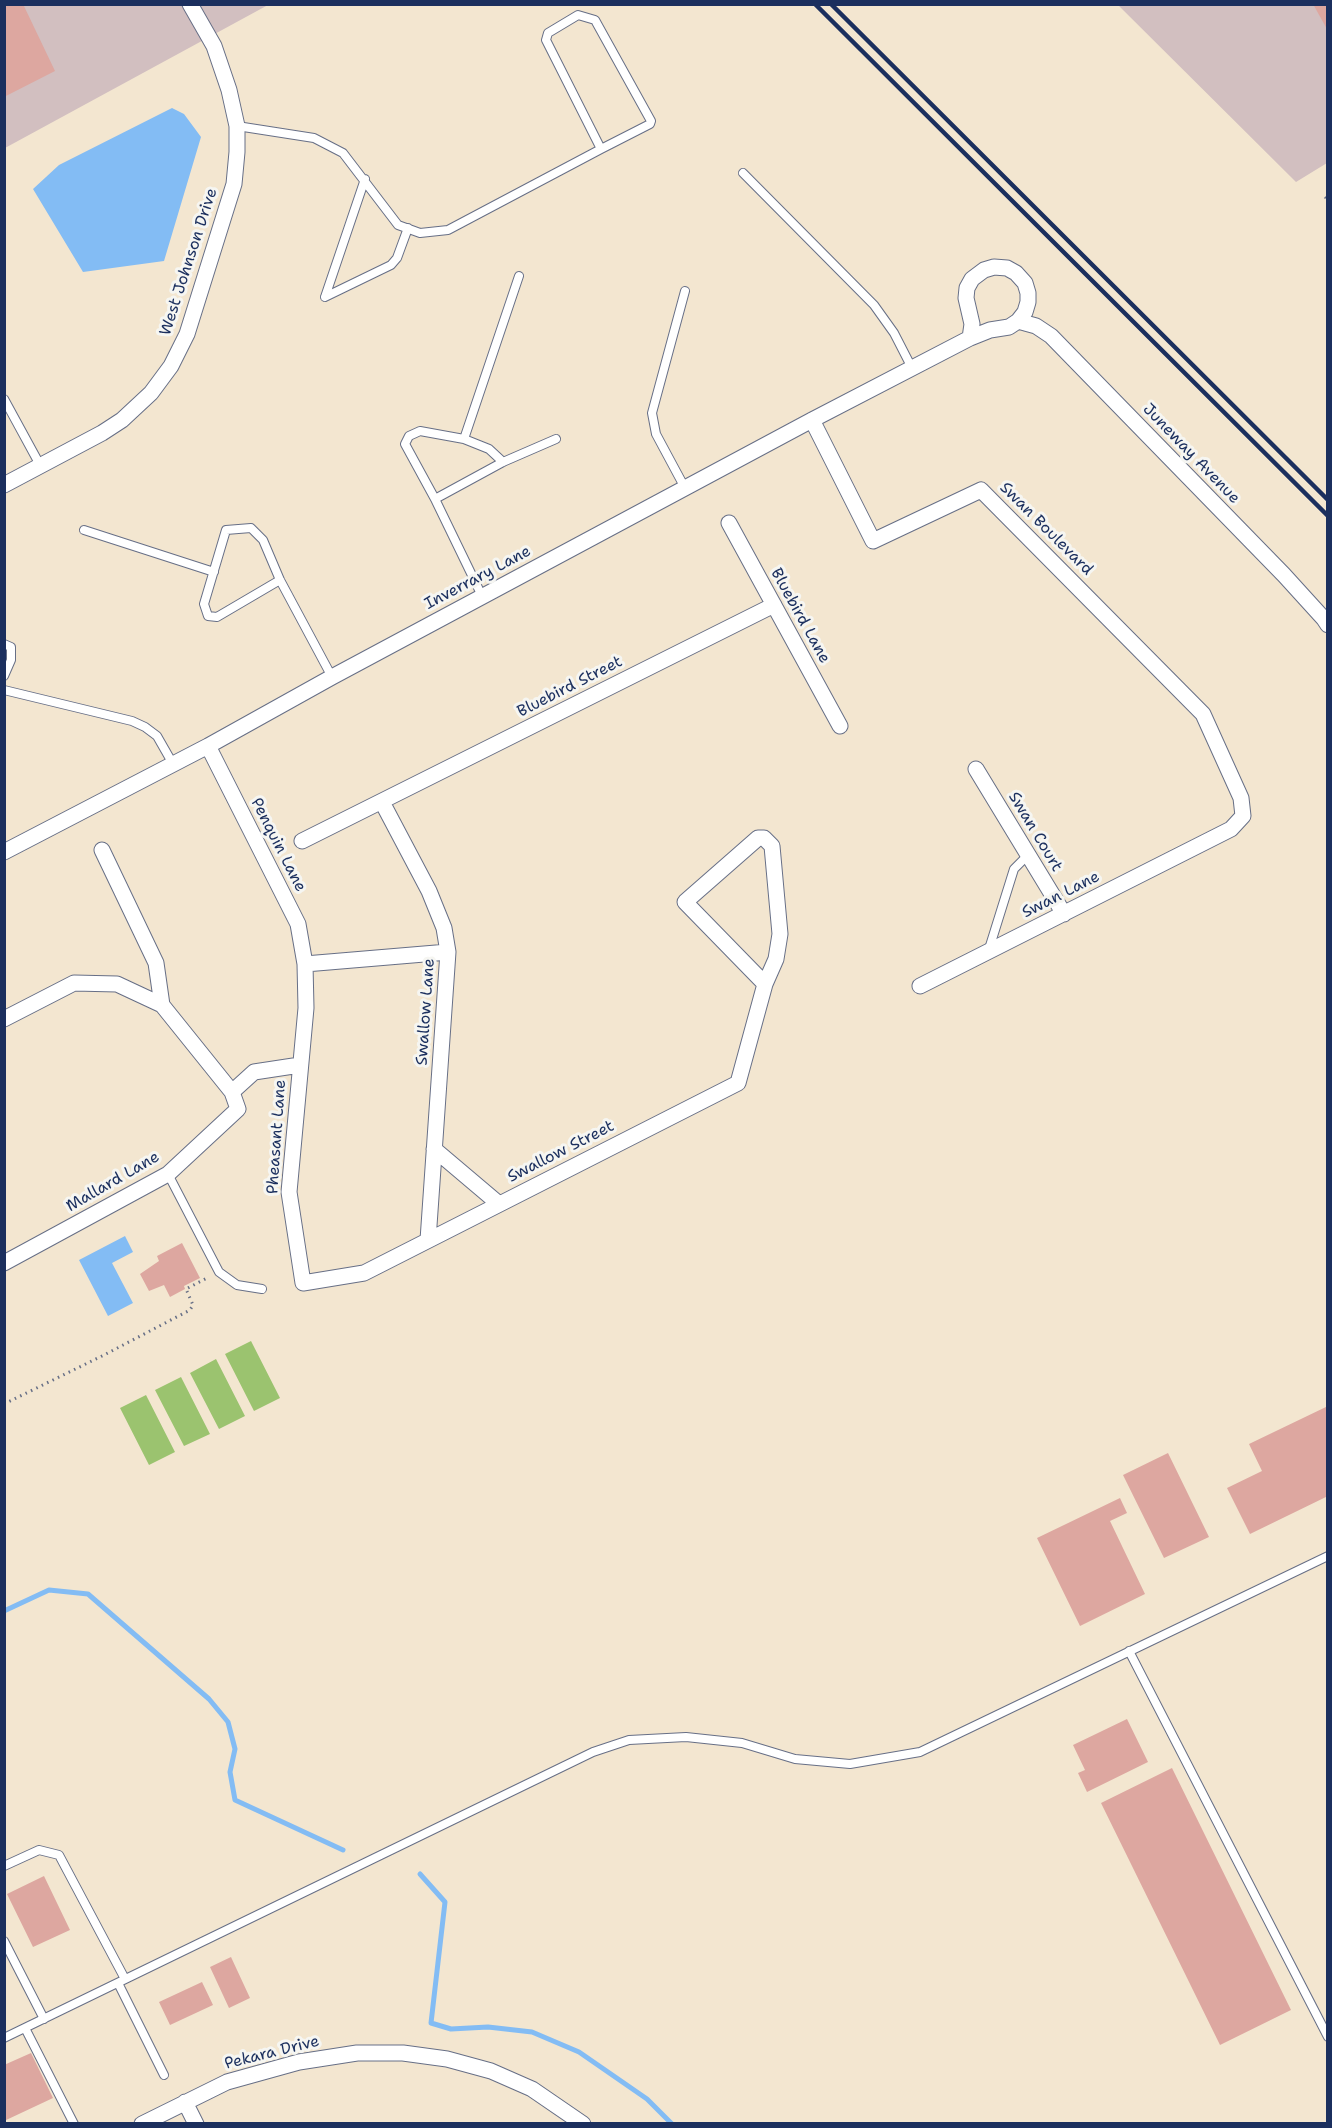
<!DOCTYPE html>
<html>
<head>
<meta charset="utf-8">
<style>
  body { margin:0 }
  #map { position:relative; width:1332px; height:2128px; overflow:hidden; background:#f3e6d0; font-family:"Shantell Sans",sans-serif }
  canvas { display:block }
  .frame { position:absolute; inset:0; border:6px solid #1b2f5e; pointer-events:none }
</style>
</head>
<body>
<div id="map">
<canvas width="1332" height="2128"></canvas>
<div class="frame"></div>
</div>
<script>
const c = document.querySelector('canvas').getContext('2d');
c.lineJoin = 'round';
function fillPath(path, color) {
  c.fillStyle = color;
  c.fill(path, 'evenodd');
}
function shape(rows) {
  const path = new Path2D();
  for (const r of rows) {
    path.moveTo(r[0], r[1]);
    for (let i = 2; i < r.length; i += 2) path.lineTo(r[i], r[i + 1]);
  }
  return path;
}
function strokePath(path, color, width, dash) {
  c.strokeStyle = color;
  c.lineWidth = width;
  c.lineCap = dash ? 'butt' : 'round';
  c.setLineDash(dash || []);
  c.stroke(path);
}
function write(font, color, halo, rows, align = 'center') {
  c.font = font + ' "Shantell Sans",sans-serif';
  c.lineWidth = 6;
  c.setLineDash([]);
  c.textBaseline = 'middle';
  c.strokeStyle = halo;
  c.fillStyle = color;
  for (const [text, x, y, turn = 0] of rows) {
    c.save();
    c.translate(x, y);
    c.rotate((+turn || 0) * Math.PI / 180);
    c.textAlign = isNaN(turn) ? turn : align;
    if (halo) c.strokeText(text, 0, 0);
    c.fillText(text, 0, 0);
    c.restore();
  }
}
fillPath(shape([
  [5,5,268,5,5,148],
  [1118,5,1327,5,1327,163,1296,182]
]), '#d2bfc0');
fillPath(shape([
  [251,1341,280,1398,254,1411,225,1354],
  [216,1359,245,1416,219,1429,190,1373],
  [181,1377,210,1434,184,1446,155,1390],
  [146,1395,175,1452,149,1465,120,1408]
]), '#9bc36f');
fillPath(shape([
  [172,108,184,114,201,137,164,261,83,272,33,189,59,165],
  [125,1236,133,1252,112,1263,133,1303,108,1316,79,1260]
]), '#83bcf4');
strokePath(shape([
  [4,1611,49,1590,88,1594,209,1699,228,1722,235,1749,230,1772,235,1800,343,1850],
  [420,1874,445,1902,431,2023,451,2029,488,2027,532,2032,579,2052,647,2099,672,2124]
]), '#83bcf4', 5);
fillPath(shape([
  [4,4,23,4,55,71,4,97],
  [1313,4,1328,4,1328,31],
  [182,1243,200,1278,184,1286,185,1289,170,1297,164,1285,149,1291,140,1274,159,1261,157,1256],
  [1328,1406,1328,1496,1250,1534,1227,1488,1262,1471,1249,1444],
  [1168,1453,1209,1537,1164,1558,1123,1475],
  [1120,1498,1127,1513,1110,1521,1145,1594,1080,1626,1037,1538],
  [1127,1719,1148,1762,1087,1792,1078,1773,1085,1770,1073,1745],
  [1172,1768,1291,2010,1220,2045,1101,1803],
  [44,1876,70,1930,33,1947,7,1894],
  [231,1957,250,1998,229,2008,210,1967],
  [202,1982,213,2005,170,2025,159,2002],
  [31,2053,53,2098,4,2121,4,2065]
]), '#dda7a0');
const lane = shape([
  [237,126,314,138,343,153,398,225,420,233,448,230,601,149,650,124,651,121,595,20,578,15,548,33,546,40,601,149],
  [743,173,874,305,894,333,912,368],
  [325,297,365,179],
  [325,297,391,265,397,258,408,228],
  [4,399,40,465],
  [464,439,519,276],
  [685,488,656,434,652,413,685,291],
  [435,499,405,444,409,436,420,431,464,439,489,449,503,462],
  [84,530,214,572],
  [280,580,217,617,208,616,204,604,226,530,251,528,263,540,280,580,332,677],
  [482,596,435,499,503,462,556,439],
  [4,644,11,647,11,660,4,676],
  [4,690,132,721,145,727,157,736,173,764],
  [989,949,1014,869,1028,855],
  [168,1174,219,1272,237,1285,262,1289],
  [1129,1651,1328,2037],
  [4,1866,39,1850,59,1855,125,1979],
  [4,1941,44,2019],
  [118,1983,164,2075],
  [25,2028,74,2124],
  [4,2038,593,1752,629,1740,686,1737,742,1743,795,1759,850,1764,920,1752,1328,1556]
]);
const street = shape([
  [1018,321,1036,326,1051,336,1284,575,1324,619,1328,625],
  [812,420,873,541,981,490,1203,714,1241,798,1243,816,1231,829,920,986],
  [4,485,102,433,122,420,151,393,171,366,187,334,234,184,237,152,237,126,229,90,214,46,190,4],
  [729,523,840,726],
  [208,746,298,924,305,964,306,1008,289,1192,303,1283,364,1273,738,1083,765,984],
  [976,769,1064,914],
  [382,802,429,891,444,928,448,952,428,1240],
  [758,838,764,838,772,846,780,934,776,959,765,984,685,902,758,838],
  [302,841,774,605],
  [102,850,156,963,162,1005],
  [4,852,208,746,332,677,812,420,970,338,990,330,1009,327,1018,321,1025,312,1028,302,1028,293,1025,283,1016,273,1007,268,994,267,984,270,972,279,967,288,966,298,972,324,970,338],
  [305,964,448,952],
  [4,1019,74,983,117,984,162,1005,232,1092,238,1109,168,1174,4,1263],
  [232,1092,254,1072,300,1065],
  [434,1149,499,1204],
  [185,2102,196,2124],
  [142,2124,227,2082,299,2062,357,2053,403,2053,447,2059,491,2071,532,2089,583,2124]
]);
strokePath(lane, '#676f86', 10);
strokePath(street, '#676f86', 17);
strokePath(shape([
  [1325,197,1328,200],
  [4,1404,104,1355,190,1310,193,1305,186,1289,209,1277]
]), '#676f86', 3, [1.5, 4.5]);
strokePath(lane, '#fff', 8);
strokePath(street, '#fff', 15);
strokePath(shape([
  [815,4,1328,516],
  [831,4,1328,500]
]), '#1b2f5e', 4.5);
write('16px', '#1b2f5e', '#f6f6f2', [
  ["West Johnson Drive",189,262,-72],
  ["Juneway Avenue",1191,454,46],
  ["Swan Boulevard",1046,529,45],
  ["Inverrary Lane",478,578,-28],
  ["Bluebird Lane",800,616,61],
  ["Bluebird Street",570,687,-27],
  ["Swan Court",1035,832,59],
  ["Penquin Lane",278,845,63],
  ["Swan Lane",1061,895,-27],
  ["Swallow Lane",426,1012,-86],
  ["Pheasant Lane",277,1137,-86],
  ["Swallow Street",561,1152,-27],
  ["Mallard Lane",113,1182,-30],
  ["Pekara Drive",272,2053,-14]
]);
</script>
</body>
</html>
